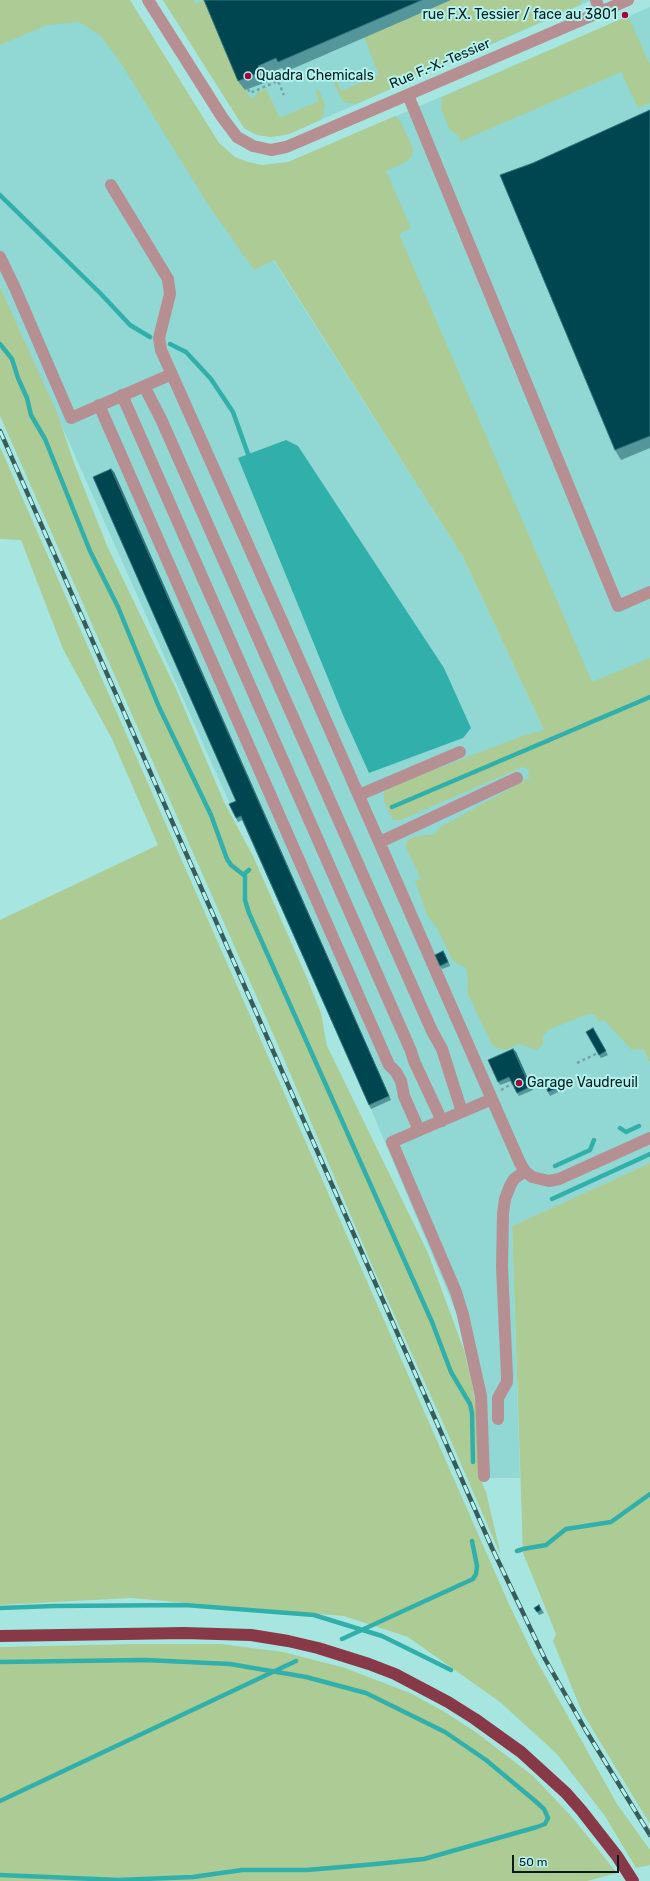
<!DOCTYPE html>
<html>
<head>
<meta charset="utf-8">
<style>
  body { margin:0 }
  #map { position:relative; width:650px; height:1881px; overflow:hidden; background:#a7e5e1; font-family:Rubik,sans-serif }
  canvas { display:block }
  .scale { position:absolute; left:512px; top:1855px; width:107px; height:18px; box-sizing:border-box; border:2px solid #051e1d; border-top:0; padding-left:5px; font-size:12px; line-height:14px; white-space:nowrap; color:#051e1d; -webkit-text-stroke:3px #b4f2ee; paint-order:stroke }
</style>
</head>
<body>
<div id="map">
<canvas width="650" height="1881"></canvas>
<div class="scale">50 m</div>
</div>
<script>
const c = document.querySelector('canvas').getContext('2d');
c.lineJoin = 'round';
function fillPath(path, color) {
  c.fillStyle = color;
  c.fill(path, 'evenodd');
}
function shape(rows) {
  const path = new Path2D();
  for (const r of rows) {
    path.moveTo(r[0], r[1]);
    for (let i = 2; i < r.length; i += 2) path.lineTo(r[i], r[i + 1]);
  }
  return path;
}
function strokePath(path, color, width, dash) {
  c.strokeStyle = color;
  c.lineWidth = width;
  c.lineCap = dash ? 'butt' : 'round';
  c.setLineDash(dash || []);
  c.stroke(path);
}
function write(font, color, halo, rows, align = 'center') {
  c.font = font + ' Rubik,sans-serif';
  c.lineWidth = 4;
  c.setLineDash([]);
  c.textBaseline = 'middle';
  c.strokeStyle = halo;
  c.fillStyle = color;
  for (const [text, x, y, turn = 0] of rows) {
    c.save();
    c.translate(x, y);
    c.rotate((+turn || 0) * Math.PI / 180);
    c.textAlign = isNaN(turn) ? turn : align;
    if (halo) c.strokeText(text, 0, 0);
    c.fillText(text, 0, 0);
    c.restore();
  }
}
fillPath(shape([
  [0,0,107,0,463,557,610,871,638,1040,650,1063,650,1163,512,1226,520,1478,481,1478,473,1388,456,1312,371,1109,243,820,238,822,0,287],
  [163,0,592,0,289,134,271,137,257,135,244,128],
  [650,7,650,668,587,695,336,142]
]), '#91d7d3');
fillPath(shape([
  [2,0,130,0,219,143,235,157,248,162,262,165,288,162,395,116,400,121,413,148,412,156,406,162,386,171,411,228,399,234,592,682,650,658,650,1063,643,1049,632,1050,604,1020,598,1022,596,1015,588,1014,548,1030,543,1036,543,1044,537,1050,518,1044,506,1050,497,1048,491,1043,467,992,468,979,466,968,453,961,437,928,427,915,415,881,421,879,406,848,406,842,413,837,435,834,439,828,529,778,528,769,522,767,401,820,393,820,384,801,384,789,525,735,544,730,463,557,274,260,254,270,207,203,121,63,100,35,79,22,47,25,0,45,0,1],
  [163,0,194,0,195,4,205,0,250,99,256,96,255,94,266,89,280,118,319,101,316,92,317,89,319,90,325,105,323,116,320,120,289,134,271,137,257,135,244,128],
  [451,0,583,0,579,5,356,104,343,102,334,84,335,81,338,82,341,91,379,75,364,37],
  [628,16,650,65,650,103,638,108,621,72,459,142,460,137,450,130,441,109,442,97],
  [0,287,58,415,74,463,108,548,176,689,224,802,253,856,306,976,321,1013,327,1046,428,1253,464,1350,473,1388,476,1409,479,1476,486,1492,501,1556,444,1425,374,1270,278,1045,0,416],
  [0,447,508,1602,533,1654,617,1804,650,1850,650,1865,636,1868,605,1816,556,1753,500,1702,408,1637,344,1616,130,1598,0,1605,0,920,158,845,112,739,63,649,21,540,0,539],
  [650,1163,650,1824,582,1712,553,1641,556,1634,523,1553,512,1226],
  [136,1644,220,1644,283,1652,345,1668,410,1693,443,1711,477,1733,533,1776,572,1817,617,1873,587,1881,0,1881,0,1647]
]), '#adcb95');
fillPath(shape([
  [286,440,298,446,444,668,471,728,463,738,369,773,343,715,238,458]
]), '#31b0ab');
strokePath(shape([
  [0,195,101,294,130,325,150,337],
  [0,344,12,359,18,378,27,398,31,415,45,439,90,551,118,607,159,707,211,815,227,859,231,865,245,876,245,900,249,913,432,1322,451,1372,470,1404,472,1413,473,1462],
  [170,344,186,352,211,379,233,412,248,454],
  [392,807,650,697],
  [244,874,249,870],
  [620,1128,626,1132,639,1126],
  [555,1166,590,1150,594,1140],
  [552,1199,650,1154],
  [517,1551,523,1549,546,1545,566,1529,611,1522,650,1494],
  [0,1608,54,1606,185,1605,314,1615,382,1636,451,1670],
  [342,1639,473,1579,476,1574,477,1566,472,1541],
  [0,1662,145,1660,230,1664,306,1677,366,1693,445,1732,486,1760,534,1800,544,1809,548,1818,545,1824,537,1827,424,1859,376,1864,307,1870,242,1870,193,1877,118,1880,0,1875],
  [0,1801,296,1661]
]), '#31b0ab', 4.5);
strokePath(shape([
  [248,89,250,93,278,81,284,95],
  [577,1063,598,1053],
  [501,1090,513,1083]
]), '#73a5a2', 2.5, [3, 3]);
strokePath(shape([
  [148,0,222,117,237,137,253,146,271,150,286,147,298,142,628,0],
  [596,0,600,12],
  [408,95,618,606,650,592],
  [111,185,168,279,170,294,159,338,161,350,294,648,520,1163,525,1171,532,1177,549,1181,559,1179,650,1138],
  [0,257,15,288,71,418,172,374],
  [144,386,161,419,432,1031,442,1049,462,1112],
  [122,395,411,1051,414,1061,442,1121],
  [99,405,389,1065,396,1072,401,1081,404,1096,419,1130],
  [359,795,460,752],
  [380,842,517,778],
  [498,1419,498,1398,507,1382,507,1376,502,1267,503,1213,505,1199,510,1186,514,1179,525,1171],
  [484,1476,481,1396,463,1315,456,1292,392,1142,492,1099]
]), '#b68f93', 12);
strokePath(shape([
  [0,1636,184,1633,251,1635,288,1641,318,1648,369,1664,395,1674,448,1702,475,1719,521,1752,566,1793,581,1810,617,1856,633,1881]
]), '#873947', 12);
const rail = shape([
  [0,431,492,1548,545,1659,585,1729,650,1835]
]);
strokePath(rail, '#385c5a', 4.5);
strokePath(rail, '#b4f2ee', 3, [9]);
fillPath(shape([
  [204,0,451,0,285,72,282,68,265,75,267,82,245,90,238,81],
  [650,110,650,448,621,460,615,450,533,163],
  [111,469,114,472,391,1100,371,1109,369,1105,242,820,238,822,236,818,236,801],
  [443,951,445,954,450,966,442,969,440,966],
  [593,1028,608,1055,601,1058,599,1055],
  [513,1049,516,1052,533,1090,519,1096,517,1093,511,1081,500,1085,498,1082],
  [555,1085,558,1092,550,1096,548,1092],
  [539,1605,544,1613,539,1615,537,1612]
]), '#549699');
fillPath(shape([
  [258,66,265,75,267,82,261,72],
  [111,469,114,472,391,1100,389,1096],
  [443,951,445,954,450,966,448,962],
  [513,1049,516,1052,533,1090,530,1087]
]), '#32767c');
const building = shape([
  [204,0,422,0,278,62,276,58,258,66,261,72,238,81,204,0],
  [650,110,650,436,615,450,500,175,533,163,650,110],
  [111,469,389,1096,369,1105,241,816,236,818,229,804,236,801,93,477,111,469],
  [443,951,448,962,440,966,435,955,443,951],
  [593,1028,606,1051,599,1055,586,1032,593,1028],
  [513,1049,530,1087,517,1093,509,1077,498,1082,488,1060,513,1049],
  [552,1082,555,1089,548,1092,545,1085,552,1082],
  [539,1605,541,1610,537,1612,534,1608,539,1605]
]);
fillPath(building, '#004651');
strokePath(building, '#32767c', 1);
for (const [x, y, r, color] of [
  [625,15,4,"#a2043c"],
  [248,76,4,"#a2043c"],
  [519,1083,4,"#a2043c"]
]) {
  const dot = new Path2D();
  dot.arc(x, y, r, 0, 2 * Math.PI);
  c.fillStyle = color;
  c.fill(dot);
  strokePath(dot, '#b4f2ee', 1.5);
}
write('14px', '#051e1d', '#b4f2ee', [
  ["rue F.X. Tessier / face au 3801",617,15,"right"],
  ["Quadra Chemicals",256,76],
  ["Garage Vaudreuil",527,1083]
], 'left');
write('14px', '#051e1d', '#b4f2ee', [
  ["Rue F.-X.-Tessier",440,64,-23]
]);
</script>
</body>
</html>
